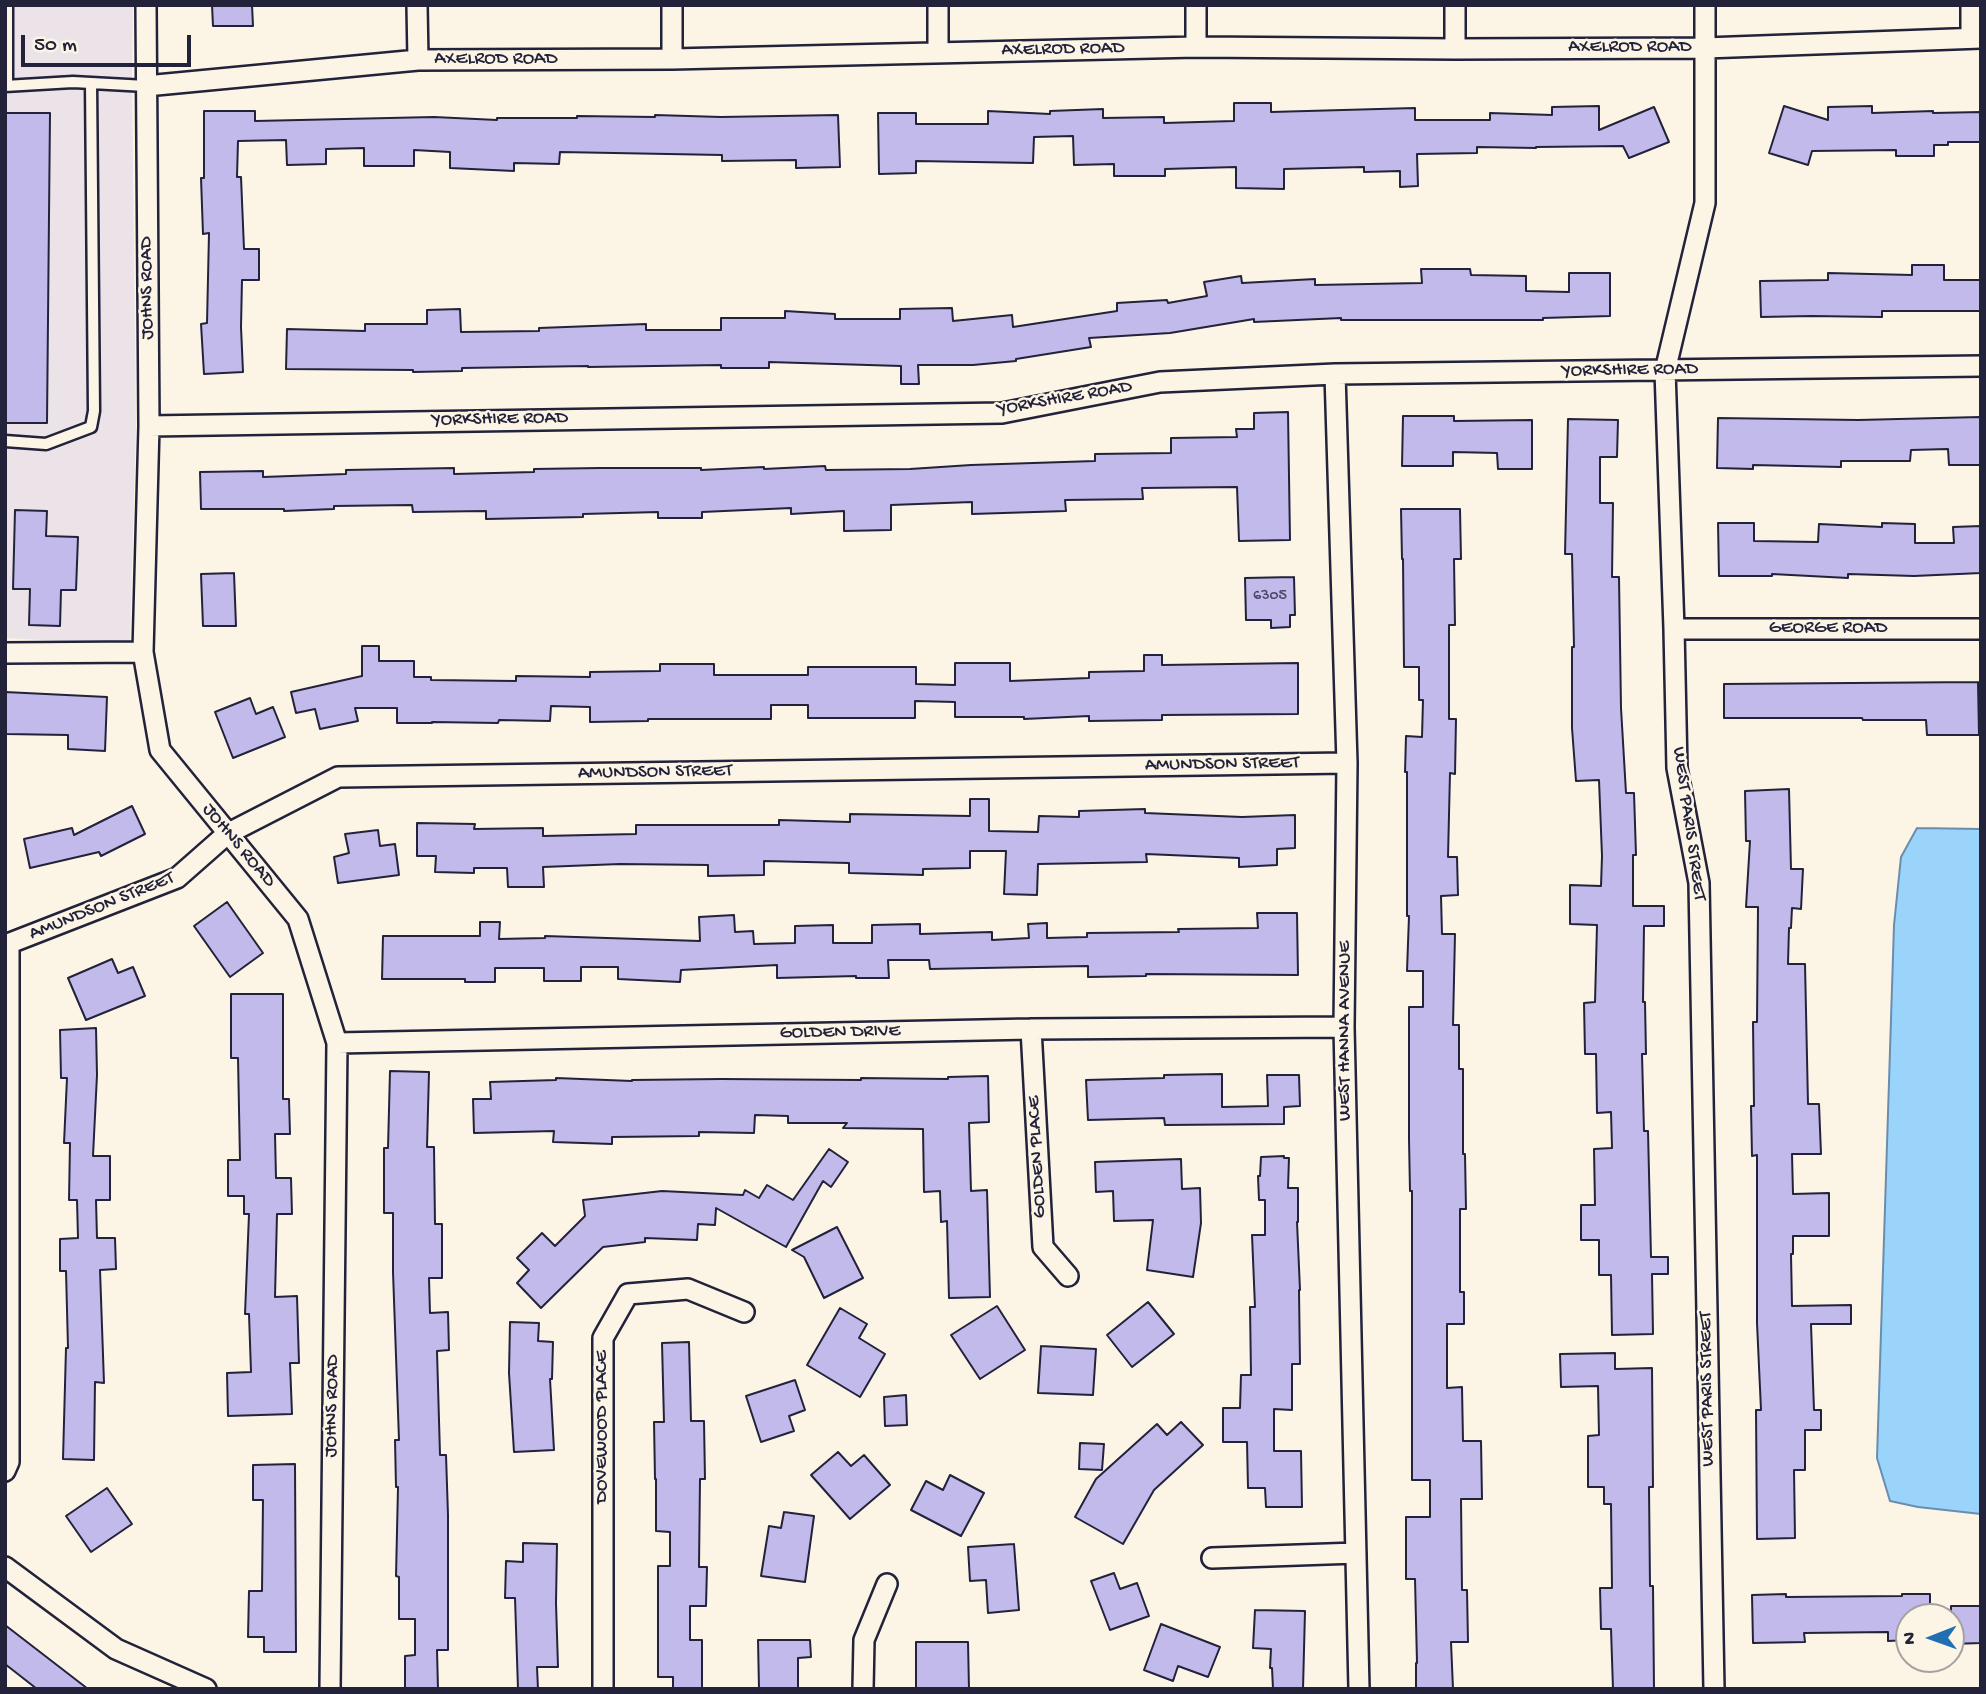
<!DOCTYPE html>
<html>
<head>
<meta charset="utf-8">
<style>
  body { margin:0 }
  #map { position:relative; width:1986px; height:1694px; overflow:hidden; background:#fcf5e5; font-family:"Gochi Hand",sans-serif }
  canvas { display:block }
  .frame { position:absolute; inset:0; border:7px solid #22223b; pointer-events:none }
  .north { position:absolute; left:1895px; top:1603px; width:70px; height:70px; box-sizing:border-box; background:#fcf5e5; border:2px solid #a5a1a1; border-radius:50%; rotate:269deg; font-size:19px; font-weight:700; line-height:28px; text-align:center; color:#22223b }
  .north::after { content:''; display:block; margin:auto; width:24px; height:32px; background:#1f6fb2; clip-path:polygon(50% 0,100% 100%,50% 72%,0 100%) }
  .scale { position:absolute; left:21px; top:35px; width:170px; height:32px; box-sizing:border-box; border:4px solid #22223b; border-top:0; padding-left:9px; font-size:21px; line-height:24px; white-space:nowrap; color:#22223b; -webkit-text-stroke:5px #fcf5e5; paint-order:stroke }
</style>
</head>
<body>
<div id="map">
<canvas width="1986" height="1694"></canvas>
<div class="frame"></div>
<div class="north">N</div>
<div class="scale">50 m</div>
</div>
<script>
const c = document.querySelector('canvas').getContext('2d');
c.lineJoin = 'round';
function fillPath(path, color) {
  c.fillStyle = color;
  c.fill(path, 'evenodd');
}
function shape(rows) {
  const path = new Path2D();
  for (const r of rows) {
    path.moveTo(r[0], r[1]);
    for (let i = 2; i < r.length; i += 2) path.lineTo(r[i], r[i + 1]);
  }
  return path;
}
function strokePath(path, color, width, dash) {
  c.strokeStyle = color;
  c.lineWidth = width;
  c.lineCap = dash ? 'butt' : 'round';
  c.setLineDash(dash || []);
  c.stroke(path);
}
function write(font, color, halo, rows, align = 'center') {
  c.font = font + ' "Gochi Hand",sans-serif';
  c.lineWidth = 5;
  c.setLineDash([]);
  c.textBaseline = 'middle';
  c.strokeStyle = halo;
  c.fillStyle = color;
  for (const [text, x, y, turn = 0] of rows) {
    c.save();
    c.translate(x, y);
    c.rotate((+turn || 0) * Math.PI / 180);
    c.textAlign = isNaN(turn) ? turn : align;
    if (halo) c.strokeText(text, 0, 0);
    c.fillText(text, 0, 0);
    c.restore();
  }
}
fillPath(shape([
  [5,5,133,5,132,76,136,425,130,641,60,641,5,638]
]), '#ebe3e7');
const water = shape([
  [1917,828,1981,829,1981,1514,1918,1507,1890,1501,1877,1458,1894,925,1901,857,1917,828]
]);
fillPath(water, '#9ad4fa');
strokePath(water, '#6a8dae', 2);
const building = shape([
  [212,5,252,5,253,26,213,26,212,5],
  [1234,103,1271,103,1271,112,1415,108,1415,120,1490,120,1490,113,1552,115,1552,107,1599,106,1599,130,1654,107,1669,142,1629,158,1623,146,1536,147,1536,148,1477,147,1477,153,1417,154,1418,186,1400,187,1400,171,1364,172,1364,167,1284,169,1284,189,1236,188,1236,167,1165,169,1165,176,1114,176,1114,164,1074,165,1073,136,1034,137,1033,163,916,161,916,173,879,174,878,113,916,113,916,124,988,124,988,111,1050,114,1050,111,1103,109,1103,118,1164,117,1164,123,1234,121,1234,103],
  [1784,106,1828,120,1828,107,1872,106,1872,113,1933,111,1933,113,1981,112,1981,142,1948,142,1948,145,1934,145,1934,156,1896,156,1896,150,1812,151,1808,165,1769,153,1784,106],
  [204,111,255,111,255,121,434,117,497,120,497,118,577,118,577,116,655,117,655,115,721,117,838,115,840,167,796,168,796,160,722,161,722,155,560,152,559,164,514,163,514,171,450,168,450,152,414,150,414,166,364,166,364,148,326,149,326,164,287,165,286,140,238,141,237,177,241,177,244,249,259,249,259,280,242,280,241,327,243,372,204,374,201,324,207,323,209,233,203,234,201,178,204,178,204,111],
  [5,113,50,113,47,423,5,423,5,113],
  [1912,265,1944,265,1944,280,1981,280,1981,311,1882,311,1882,317,1811,316,1761,317,1760,281,1828,280,1828,273,1912,275,1912,265],
  [1421,269,1470,269,1471,275,1526,276,1526,291,1569,292,1569,273,1610,273,1610,316,1543,318,1543,320,1341,320,1341,318,1254,322,1254,319,1170,333,1089,338,1091,347,1016,359,1016,361,973,365,918,365,919,384,901,384,901,366,769,362,769,368,721,368,721,365,588,367,588,366,462,368,462,371,413,372,413,370,286,369,287,329,365,331,365,324,427,324,427,310,460,309,461,332,539,331,539,328,646,324,646,330,721,330,721,318,785,318,785,311,835,314,835,319,900,319,900,309,952,308,953,321,1012,315,1013,327,1117,311,1117,303,1167,300,1168,303,1207,296,1204,282,1241,276,1242,283,1315,279,1315,285,1422,283,1421,269],
  [1288,412,1290,540,1239,541,1237,487,1142,488,1143,499,1065,500,1066,511,972,514,972,502,891,505,891,530,844,531,844,511,791,514,791,508,702,512,702,518,658,518,658,512,583,514,583,517,486,519,486,511,413,512,412,505,334,506,334,509,284,511,284,509,201,509,200,472,263,471,263,477,346,474,346,470,454,468,454,474,534,472,534,469,600,468,701,468,701,470,764,467,764,469,825,466,826,470,910,469,971,465,1095,461,1095,454,1171,453,1171,438,1237,437,1236,429,1254,429,1254,413,1288,412],
  [1403,416,1454,416,1454,421,1532,420,1532,469,1498,469,1497,453,1453,452,1453,466,1402,466,1403,416],
  [1980,417,1981,465,1949,465,1948,449,1911,450,1910,461,1841,461,1841,467,1753,465,1753,469,1717,468,1718,418,1858,420,1980,417],
  [1568,419,1618,420,1617,457,1600,457,1600,503,1613,503,1612,577,1619,577,1621,708,1626,793,1634,793,1636,855,1633,855,1633,906,1664,906,1664,926,1644,926,1643,1002,1645,1002,1646,1054,1642,1054,1644,1131,1648,1131,1651,1257,1668,1257,1668,1274,1652,1274,1653,1334,1612,1335,1611,1275,1599,1275,1599,1240,1581,1240,1581,1205,1595,1205,1594,1149,1612,1148,1611,1112,1597,1113,1596,1054,1585,1054,1584,1003,1595,1002,1597,925,1570,924,1570,885,1601,886,1602,856,1599,780,1576,781,1572,728,1572,647,1574,647,1572,554,1565,554,1568,419],
  [1401,509,1460,509,1461,559,1454,559,1455,625,1449,625,1449,719,1456,719,1455,774,1450,773,1448,857,1457,857,1458,895,1441,896,1442,934,1455,934,1453,1025,1459,1025,1459,1069,1463,1069,1463,1154,1465,1154,1466,1209,1460,1209,1460,1292,1464,1292,1464,1324,1447,1324,1447,1388,1462,1387,1463,1441,1481,1441,1482,1499,1461,1499,1462,1590,1467,1590,1468,1642,1451,1642,1453,1689,1416,1689,1416,1663,1417,1663,1415,1579,1406,1579,1406,1517,1430,1517,1430,1480,1412,1480,1412,1191,1410,1191,1409,1139,1409,1007,1423,1007,1423,971,1407,971,1409,916,1407,916,1407,772,1405,772,1406,736,1422,737,1423,700,1419,700,1419,667,1404,667,1403,559,1402,559,1401,509],
  [15,510,47,511,46,536,78,537,76,590,61,590,60,626,29,625,30,589,13,589,15,510],
  [1718,523,1754,523,1754,541,1818,542,1819,524,1882,527,1882,523,1915,524,1915,543,1954,543,1953,527,1981,526,1981,573,1914,576,1848,574,1848,578,1772,574,1772,576,1719,576,1718,523],
  [234,573,236,626,203,626,201,574,234,573],
  [1294,577,1295,615,1290,615,1290,627,1271,628,1271,620,1246,620,1245,578,1294,577],
  [362,646,379,646,379,661,414,661,414,677,431,677,431,680,516,681,516,676,590,677,590,672,660,671,660,664,714,664,714,675,808,675,808,667,916,667,916,684,955,685,955,663,1010,663,1010,681,1089,678,1089,672,1144,671,1144,655,1162,655,1162,665,1298,663,1298,714,1162,715,1162,720,1089,721,1089,716,1024,719,1024,717,955,717,955,702,915,701,915,718,808,718,808,705,771,705,771,719,648,719,648,721,590,722,590,707,551,706,550,721,499,720,498,723,432,722,432,723,397,723,397,708,355,708,358,721,320,729,315,709,296,713,291,692,362,676,362,646],
  [1978,682,1979,735,1927,735,1926,720,1863,720,1862,718,1724,718,1724,684,1978,682],
  [5,692,107,697,105,751,68,749,68,735,5,734,5,692],
  [250,698,256,714,273,707,285,737,233,758,215,712,250,698],
  [1789,789,1791,869,1803,869,1801,909,1792,908,1791,928,1789,928,1788,964,1805,964,1808,1104,1819,1104,1821,1154,1792,1154,1793,1194,1829,1193,1829,1236,1793,1236,1793,1254,1791,1254,1792,1306,1851,1305,1851,1324,1811,1324,1814,1410,1821,1410,1821,1430,1805,1430,1805,1470,1794,1470,1795,1538,1757,1539,1756,1410,1761,1410,1757,1323,1757,1155,1752,1156,1751,1106,1754,1106,1753,1022,1757,1022,1758,907,1746,907,1750,841,1746,841,1745,791,1789,789],
  [970,799,989,799,989,831,1038,832,1039,816,1079,817,1079,811,1145,809,1145,813,1242,817,1295,815,1295,848,1277,849,1277,865,1239,867,1239,858,1146,854,1147,862,1038,864,1037,895,1004,894,1006,851,970,851,970,868,923,869,923,875,849,873,849,863,764,861,764,875,708,876,708,865,620,864,543,867,544,887,508,887,507,868,474,868,474,873,435,872,436,856,417,856,417,823,475,824,474,829,543,828,543,836,636,834,636,825,779,825,779,820,850,822,850,814,970,816,970,799],
  [132,806,145,834,101,856,99,852,30,868,24,839,72,828,74,835,132,806],
  [378,830,380,846,395,844,399,875,338,883,334,857,349,853,345,834,378,830],
  [227,902,263,953,230,977,194,926,227,902],
  [1257,913,1297,913,1298,975,1146,974,1146,976,1088,977,1088,966,930,969,929,960,888,960,889,978,856,978,856,976,777,978,777,965,681,970,680,982,618,979,618,967,581,967,581,981,544,981,544,968,495,968,495,982,465,982,465,979,382,979,383,936,480,936,480,922,500,922,499,939,545,938,545,936,700,941,699,917,734,915,735,932,753,931,754,944,795,943,795,926,833,925,833,943,872,943,872,925,920,924,920,934,992,932,992,940,1029,938,1028,924,1047,923,1047,938,1087,937,1087,933,1179,932,1178,929,1258,928,1257,913],
  [112,959,118,973,133,967,145,996,86,1020,68,978,112,959],
  [231,994,283,994,283,1099,289,1099,290,1134,275,1134,276,1178,291,1178,292,1214,277,1214,275,1297,297,1296,299,1363,290,1363,292,1414,228,1416,227,1373,251,1372,249,1314,245,1314,249,1214,244,1214,244,1196,228,1196,228,1160,240,1160,238,1058,231,1058,231,994],
  [96,1028,97,1075,93,1156,110,1156,110,1200,96,1200,97,1238,115,1238,116,1269,100,1270,104,1383,95,1382,94,1460,63,1459,66,1348,68,1348,66,1271,60,1271,60,1239,78,1238,77,1200,69,1200,70,1143,64,1143,67,1078,61,1078,60,1030,96,1028],
  [390,1071,429,1072,427,1147,434,1147,435,1224,442,1224,442,1278,429,1278,430,1313,448,1312,449,1350,437,1351,440,1455,446,1455,448,1515,448,1650,437,1650,438,1689,405,1689,405,1656,415,1655,415,1619,399,1619,399,1577,396,1576,398,1487,396,1487,395,1440,399,1440,393,1272,393,1213,384,1213,384,1148,388,1148,390,1071],
  [1222,1074,1222,1107,1268,1106,1267,1075,1299,1075,1300,1106,1284,1107,1284,1124,1165,1125,1164,1118,1088,1120,1086,1080,1164,1078,1164,1075,1222,1074],
  [988,1076,989,1122,969,1123,971,1191,987,1190,990,1297,949,1298,947,1221,941,1222,940,1191,924,1192,923,1129,843,1128,847,1123,788,1123,788,1116,755,1115,754,1133,699,1132,699,1136,612,1137,612,1144,553,1142,554,1131,474,1133,473,1099,491,1099,490,1082,556,1080,556,1078,632,1081,632,1080,721,1079,861,1080,861,1078,948,1079,948,1077,988,1076],
  [829,1149,848,1162,831,1187,823,1181,786,1247,716,1208,715,1225,698,1224,697,1240,645,1238,645,1242,603,1247,541,1308,517,1283,529,1270,517,1258,542,1233,555,1246,585,1216,583,1200,662,1191,743,1195,745,1190,759,1198,767,1185,793,1200,829,1149],
  [1284,1156,1284,1158,1289,1158,1288,1188,1298,1188,1298,1222,1297,1222,1300,1290,1299,1290,1300,1364,1292,1364,1292,1410,1274,1409,1274,1451,1301,1451,1302,1507,1266,1507,1265,1488,1248,1488,1247,1442,1223,1442,1223,1408,1240,1408,1241,1375,1251,1375,1250,1307,1255,1307,1252,1235,1265,1235,1265,1200,1259,1200,1258,1176,1260,1176,1261,1157,1284,1156],
  [1181,1159,1182,1189,1200,1188,1201,1223,1193,1277,1147,1270,1153,1220,1114,1221,1113,1191,1096,1192,1095,1162,1181,1159],
  [837,1227,863,1278,824,1298,804,1257,792,1250,837,1227],
  [1148,1302,1174,1334,1132,1367,1107,1335,1148,1302],
  [997,1306,1025,1350,980,1379,951,1335,997,1306],
  [840,1308,867,1324,859,1338,885,1354,860,1397,807,1365,840,1308],
  [510,1322,539,1323,538,1341,553,1342,552,1379,550,1379,554,1450,514,1452,509,1373,510,1322],
  [689,1342,691,1421,704,1421,705,1479,700,1479,699,1567,707,1567,706,1606,690,1606,690,1640,702,1640,702,1689,673,1689,673,1677,658,1677,658,1566,670,1566,670,1532,656,1531,656,1479,655,1479,654,1422,664,1422,662,1343,689,1342],
  [1041,1346,1096,1349,1093,1395,1038,1393,1041,1346],
  [1615,1353,1615,1369,1652,1368,1653,1487,1649,1487,1650,1586,1653,1586,1654,1689,1613,1689,1611,1629,1601,1629,1600,1588,1612,1588,1611,1504,1604,1504,1604,1487,1588,1487,1588,1436,1599,1435,1598,1386,1561,1387,1560,1354,1615,1353],
  [795,1380,805,1410,789,1416,794,1431,761,1442,746,1396,795,1380],
  [906,1395,907,1425,885,1426,884,1397,906,1395],
  [1181,1422,1203,1445,1154,1490,1123,1544,1075,1517,1096,1479,1157,1424,1167,1435,1181,1422],
  [1080,1443,1104,1444,1102,1470,1079,1469,1080,1443],
  [838,1452,851,1466,864,1455,890,1485,850,1519,811,1475,838,1452],
  [295,1464,296,1652,264,1652,264,1637,248,1637,249,1591,262,1591,263,1500,253,1500,253,1465,295,1464],
  [950,1475,984,1493,961,1536,911,1510,926,1481,943,1490,950,1475],
  [107,1488,132,1524,91,1552,66,1516,107,1488],
  [784,1512,814,1516,805,1582,761,1576,769,1526,781,1528,784,1512],
  [523,1543,557,1544,556,1603,558,1667,537,1667,538,1689,518,1689,515,1598,505,1598,506,1561,523,1562,523,1543],
  [1014,1544,1019,1610,988,1613,986,1580,970,1581,968,1547,1014,1544],
  [1114,1573,1120,1589,1137,1583,1149,1616,1110,1630,1091,1581,1114,1573],
  [1786,1594,1786,1597,1902,1596,1902,1594,1930,1594,1930,1617,1909,1617,1909,1640,1888,1641,1888,1632,1804,1633,1805,1642,1753,1643,1752,1595,1786,1594],
  [1951,1606,1981,1606,1981,1643,1951,1644,1951,1606],
  [1255,1610,1305,1611,1303,1689,1273,1689,1272,1668,1270,1668,1271,1649,1253,1648,1255,1610],
  [1161,1624,1220,1647,1208,1677,1178,1666,1173,1681,1144,1670,1161,1624],
  [5,1625,88,1689,37,1689,5,1664,5,1625],
  [758,1640,810,1640,811,1657,798,1658,798,1689,759,1689,758,1640],
  [916,1642,968,1642,969,1689,916,1689,916,1642]
]);
fillPath(building, '#c2baeb');
strokePath(building, '#22223b', 2);
const service = shape([
  [7,5,7,85],
  [5,86,73,82,146,86],
  [5,441,46,444,91,427,94,411,91,83]
]);
const minor = shape([
  [146,5,149,426,143,652,160,750,298,919,337,1043,330,1689],
  [417,5,418,60],
  [938,5,938,53],
  [1196,5,1196,47],
  [1455,5,1455,49],
  [1705,5,1705,203,1665,371,1674,629,1677,768,1699,883,1714,1689],
  [1971,5,1971,38],
  [672,59,672,5],
  [146,86,418,60,672,59,1196,47,1455,49,1705,48,1981,38],
  [1335,374,1347,763,1344,1027,1359,1689],
  [149,426,1002,413,1160,382,1335,374,1981,366],
  [1674,629,1981,629],
  [5,653,143,652],
  [5,945,177,878,227,834,338,777,1347,763],
  [1031,1029,1043,1247,1068,1276],
  [337,1043,1031,1029,1344,1027],
  [5,1471,9,1462,9,945],
  [1212,1558,1356,1553],
  [5,1567,116,1649,206,1689],
  [603,1689,603,1338,628,1294,688,1289,744,1312],
  [863,1689,864,1640,887,1584]
]);
strokePath(service, '#22223b', 15);
strokePath(minor, '#22223b', 24);
strokePath(service, '#fcf5e5', 10);
strokePath(minor, '#fcf5e5', 19);
write('16px', '#4a4867', null, [
  ["6305",1270,597]
]);
write('19px', '#22223b', '#fcf5e5', [
  ["AXELROD ROAD",1630,48],
  ["AXELROD ROAD",1063,50,-1],
  ["AXELROD ROAD",496,60],
  ["JOHNS ROAD",148,288,-91],
  ["YORKSHIRE ROAD",1630,371,-1],
  ["YORKSHIRE ROAD",1065,399,-10],
  ["YORKSHIRE ROAD",500,420,-1],
  ["GEORGE ROAD",1828,629],
  ["AMUNDSON STREET",1222,765,-1],
  ["AMUNDSON STREET",655,773,-1],
  ["WEST PARIS STREET",1688,824,82],
  ["JOHNS ROAD",238,846,50],
  ["AMUNDSON STREET",102,907,-22],
  ["WEST HANNA AVENUE",1346,1031,-90],
  ["GOLDEN DRIVE",840,1033,-1],
  ["GOLDEN PLACE",1038,1157,-93],
  ["WEST PARIS STREET",1708,1389,-91],
  ["JOHNS ROAD",333,1406,-89],
  ["DOVEWOOD PLACE",603,1427,-90]
]);
</script>
</body>
</html>
